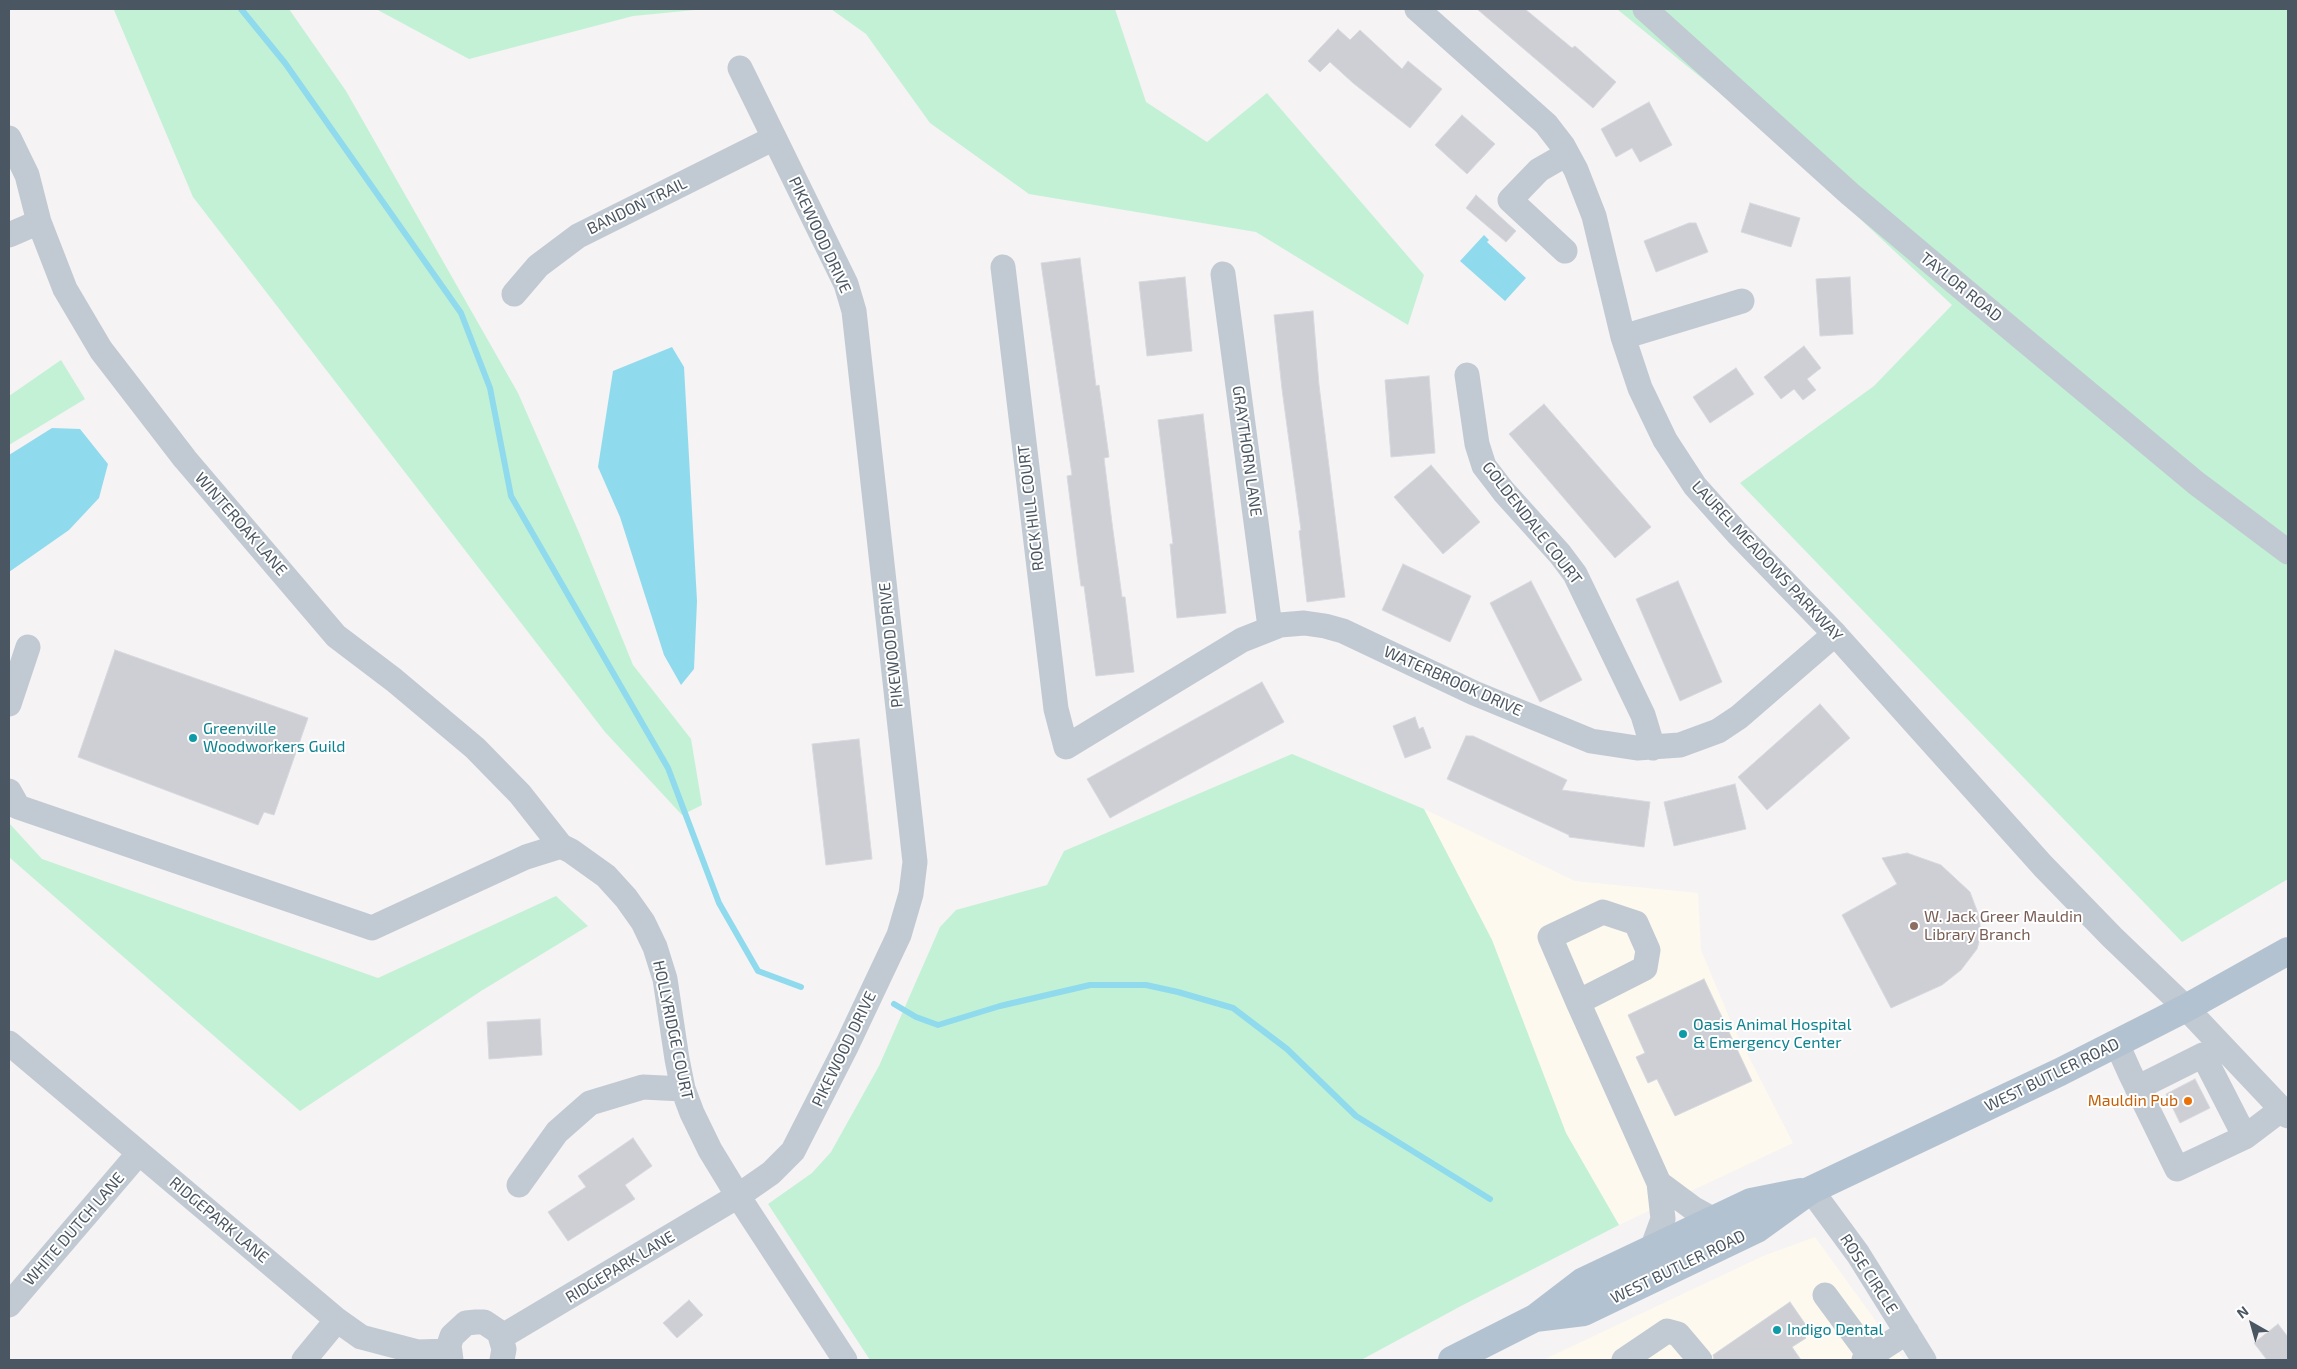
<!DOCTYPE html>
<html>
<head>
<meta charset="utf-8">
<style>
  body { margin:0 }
  #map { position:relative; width:2297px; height:1369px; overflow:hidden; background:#f5f3f3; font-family:"Exo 2",sans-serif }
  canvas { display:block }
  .frame { position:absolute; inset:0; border:10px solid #4a5661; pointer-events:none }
  .north { position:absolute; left:2227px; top:1299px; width:50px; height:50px; -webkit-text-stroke:4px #fff; paint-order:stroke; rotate:322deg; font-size:14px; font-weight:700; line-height:20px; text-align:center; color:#4a5661 }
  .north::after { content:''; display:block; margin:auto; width:18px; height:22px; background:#4a5661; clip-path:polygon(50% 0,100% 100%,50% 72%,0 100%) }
</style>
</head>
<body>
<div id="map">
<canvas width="2297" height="1369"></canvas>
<div class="frame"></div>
<div class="north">N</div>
</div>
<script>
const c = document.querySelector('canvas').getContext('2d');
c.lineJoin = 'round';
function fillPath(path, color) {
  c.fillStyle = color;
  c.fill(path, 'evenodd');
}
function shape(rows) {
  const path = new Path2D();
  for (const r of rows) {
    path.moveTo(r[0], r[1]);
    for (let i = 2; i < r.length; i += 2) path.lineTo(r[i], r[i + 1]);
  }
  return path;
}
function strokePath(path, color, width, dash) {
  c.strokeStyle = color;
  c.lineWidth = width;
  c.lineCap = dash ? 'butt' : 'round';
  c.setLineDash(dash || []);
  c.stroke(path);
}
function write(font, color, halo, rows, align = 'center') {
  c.font = font + ' "Exo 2",sans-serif';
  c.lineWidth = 4;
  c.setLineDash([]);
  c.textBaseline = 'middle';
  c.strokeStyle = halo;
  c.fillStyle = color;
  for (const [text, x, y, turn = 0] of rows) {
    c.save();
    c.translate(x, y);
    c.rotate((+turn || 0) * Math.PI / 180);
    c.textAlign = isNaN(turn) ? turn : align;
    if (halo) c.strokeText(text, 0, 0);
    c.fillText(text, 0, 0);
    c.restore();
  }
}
fillPath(shape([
  [1424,809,1575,881,1698,893,1701,950,1732,1024,1793,1143,1619,1225,1566,1133,1492,940],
  [1815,1237,1904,1360,1543,1360,1763,1256]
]), '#fdf9ef');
fillPath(shape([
  [111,9,289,9,346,91,518,393,580,535,633,665,691,739,702,805,682,815,605,732,193,197,114,10],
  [376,9,705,9,633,16,469,59],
  [831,9,1115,9,1146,102,1207,142,1267,93,1424,275,1408,325,1256,232,1029,194,930,123,866,34],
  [1617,9,2288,9,2288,879,2182,942,1740,483,1874,386,1952,305,1763,128],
  [61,360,85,399,9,445,9,396],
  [1292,754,1424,809,1492,940,1566,1133,1619,1225,1461,1306,1361,1360,870,1360,768,1204,812,1173,831,1152,879,1066,940,927,956,910,1047,885,1064,851],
  [9,823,42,859,378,978,556,896,588,926,481,991,300,1111,9,857]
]), '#c3f1d5');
fillPath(shape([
  [1484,235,1489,240,1487,242,1526,278,1505,301,1460,261],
  [672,347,684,367,697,601,694,669,681,685,664,655,620,517,598,467,613,371],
  [52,428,80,429,108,464,99,498,69,530,9,572,9,455]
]), '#90daee');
strokePath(shape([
  [241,9,285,63,461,313,490,388,511,496,668,768,719,903,758,971,801,987],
  [894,1004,916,1017,938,1025,1000,1006,1090,985,1146,985,1178,992,1233,1008,1287,1049,1356,1116,1490,1199]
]), '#90daee', 6);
const building = shape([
  [1477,9,1525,9,1572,48,1575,46,1616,82,1593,108,1477,9],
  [1338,29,1350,40,1360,30,1402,69,1408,61,1442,89,1410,128,1353,83,1330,62,1320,72,1308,61,1338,29],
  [1649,102,1672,145,1640,162,1632,148,1616,157,1601,129,1649,102],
  [1462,115,1495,144,1467,174,1435,145,1462,115],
  [1476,195,1516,231,1506,242,1466,208,1476,195],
  [1750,203,1800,218,1791,247,1741,232,1750,203],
  [1689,223,1696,223,1708,252,1656,272,1644,241,1689,223],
  [1080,258,1096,386,1099,385,1109,457,1104,458,1112,523,1122,597,1125,597,1134,672,1096,676,1084,586,1081,586,1078,564,1067,476,1072,475,1041,263,1080,258],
  [1185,277,1192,351,1147,356,1139,282,1185,277],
  [1850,277,1853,334,1820,336,1816,279,1850,277],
  [1313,311,1319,385,1345,597,1307,602,1299,531,1301,530,1282,389,1274,315,1313,311],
  [1804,346,1821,368,1807,379,1816,390,1803,400,1794,389,1781,399,1764,377,1804,346],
  [1736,368,1754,394,1710,423,1693,397,1736,368],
  [1429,376,1435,453,1391,457,1385,380,1429,376],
  [1544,404,1651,527,1615,558,1509,434,1544,404],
  [1203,414,1226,613,1177,618,1170,544,1173,544,1158,420,1203,414],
  [1431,465,1480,522,1443,554,1394,497,1431,465],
  [1403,564,1471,596,1450,642,1382,610,1403,564],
  [1531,581,1582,680,1540,702,1490,603,1531,581],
  [1678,581,1722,682,1680,701,1636,599,1678,581],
  [115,650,308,718,274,815,264,812,258,825,78,757,115,650],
  [1262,682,1284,722,1110,818,1087,779,1262,682],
  [1820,704,1850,738,1767,810,1738,777,1820,704],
  [1415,717,1419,729,1423,727,1431,748,1405,758,1393,726,1415,717],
  [1466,736,1473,736,1567,780,1562,790,1650,802,1644,847,1569,837,1569,835,1447,779,1466,736],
  [859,739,872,859,826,865,812,744,859,739],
  [1735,784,1746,829,1674,846,1664,802,1735,784],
  [1907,853,1941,865,1970,892,1979,916,1981,935,1977,949,1961,970,1942,985,1891,1008,1842,915,1897,884,1882,858,1907,853],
  [1704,979,1752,1081,1675,1116,1657,1079,1648,1083,1636,1057,1645,1053,1628,1015,1704,979],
  [540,1019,542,1055,489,1059,487,1022,540,1019],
  [2195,1079,2210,1108,2180,1123,2166,1094,2195,1079],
  [633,1138,652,1166,625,1185,635,1199,568,1241,548,1212,586,1187,578,1176,633,1138],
  [689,1300,703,1315,677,1338,663,1323,689,1300],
  [1790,1302,1808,1328,1801,1332,1806,1338,1792,1347,1801,1360,1714,1360,1713,1355,1790,1302],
  [2278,1324,2288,1337,2288,1360,2267,1360,2254,1343,2278,1324]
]);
fillPath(building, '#cdcfd5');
strokePath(building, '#d7d9de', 1);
strokePath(shape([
  [1417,9,1546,124,1563,146,1576,170,1594,216,1623,337,1640,388,1665,440,1695,486,1737,533,1835,634,2043,866,2112,937,2186,1008,2288,1116],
  [1645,9,1850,194,1945,274,2196,483,2288,552],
  [9,138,27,175,39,222,65,289,101,350,185,459,336,636,394,680,475,748,520,794,561,846,571,851,606,876,626,898,643,922,655,947,665,979,677,1059,683,1089,692,1113,710,1150,738,1196,845,1360],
  [9,235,39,222],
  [1565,251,1510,200,1539,170,1567,154],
  [1003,267,1056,709,1066,747,1242,640,1280,625,1304,623,1325,626,1343,631,1474,693,1591,741,1637,748,1680,745,1718,731,1739,717,1835,634],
  [1223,274,1270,627],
  [514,294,538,266,578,236,774,138],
  [1623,337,1742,301],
  [1467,375,1477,444,1484,466,1504,492,1560,554,1575,574,1643,715,1653,748],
  [9,704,28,647],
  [9,791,18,807,372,928,526,857,561,846],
  [1578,1002,1645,968,1648,950,1636,923,1603,912,1550,937,1578,1002,1659,1183,1663,1219,1652,1249],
  [9,1043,337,1320,361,1337,418,1352,449,1351],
  [2117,1044,2130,1073,2177,1169,2245,1137,2203,1055,2137,1088],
  [2245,1137,2282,1109],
  [1659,1183,1694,1209,1714,1220],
  [519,1185,557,1132,590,1103,643,1087,683,1089],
  [1811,1190,1858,1254,1924,1360],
  [1825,1295,1870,1356],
  [9,1305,139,1153],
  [501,1337,738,1196,771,1173,793,1151,847,1045,899,935,911,894,915,862,854,311,846,284,740,68],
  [304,1360,337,1320],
  [451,1360,449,1345,452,1336,466,1323,476,1322,484,1322,499,1332,504,1349,502,1360],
  [1624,1360,1667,1331,1678,1334,1700,1360],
  [1864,1360,1907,1332]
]), '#c1cad2', 25);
strokePath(shape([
  [1535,1318,1584,1312,1757,1229,1811,1190,2060,1072,2186,1008,2288,951],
  [1452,1360,1535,1318,1582,1282,1751,1202,1801,1192]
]), '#b3c2d1', 28);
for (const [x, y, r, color] of [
  [193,738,5,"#0f9aa8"],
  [1914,926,5,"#8d6e63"],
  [1683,1034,5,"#0f9aa8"],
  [2188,1101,5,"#e8710a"],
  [1777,1330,5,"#0f9aa8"]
]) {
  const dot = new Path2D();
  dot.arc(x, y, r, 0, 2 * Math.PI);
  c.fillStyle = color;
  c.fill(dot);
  strokePath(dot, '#fff', 2);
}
write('16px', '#4a5661', '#fff', [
  ["BANDON TRAIL",637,206,-26],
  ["PIKEWOOD DRIVE",820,235,65],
  ["TAYLOR ROAD",1961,287,39],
  ["GRAYTHORN LANE",1247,451,82],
  ["ROCK HILL COURT",1031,508,-97],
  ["GOLDENDALE COURT",1532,523,52],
  ["WINTEROAK LANE",241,524,49],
  ["LAUREL MEADOWS PARKWAY",1767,561,47],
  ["PIKEWOOD DRIVE",891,645,-96],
  ["WATERBROOK DRIVE",1453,681,24],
  ["HOLLYRIDGE COURT",673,1030,78],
  ["PIKEWOOD DRIVE",844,1049,-64],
  ["WEST BUTLER ROAD",2052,1075,-26],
  ["RIDGEPARK LANE",219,1220,40],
  ["WHITE DUTCH LANE",74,1229,-49],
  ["RIDGEPARK LANE",620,1267,-31],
  ["WEST BUTLER ROAD",1678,1267,-26],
  ["ROSE CIRCLE",1869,1274,57]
]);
write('16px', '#0d838f', '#fff', [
  ["Greenville",203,729],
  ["Woodworkers Guild",203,747],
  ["Oasis Animal Hospital",1693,1025],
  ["& Emergency Center",1693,1043],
  ["Indigo Dental",1787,1330]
], 'left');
write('16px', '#785e54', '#fff', [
  ["W. Jack Greer Mauldin",1924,917],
  ["Library Branch",1924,935]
], 'left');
write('16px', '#c56008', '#fff', [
  ["Mauldin Pub",2178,1101]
], 'right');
</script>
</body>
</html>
